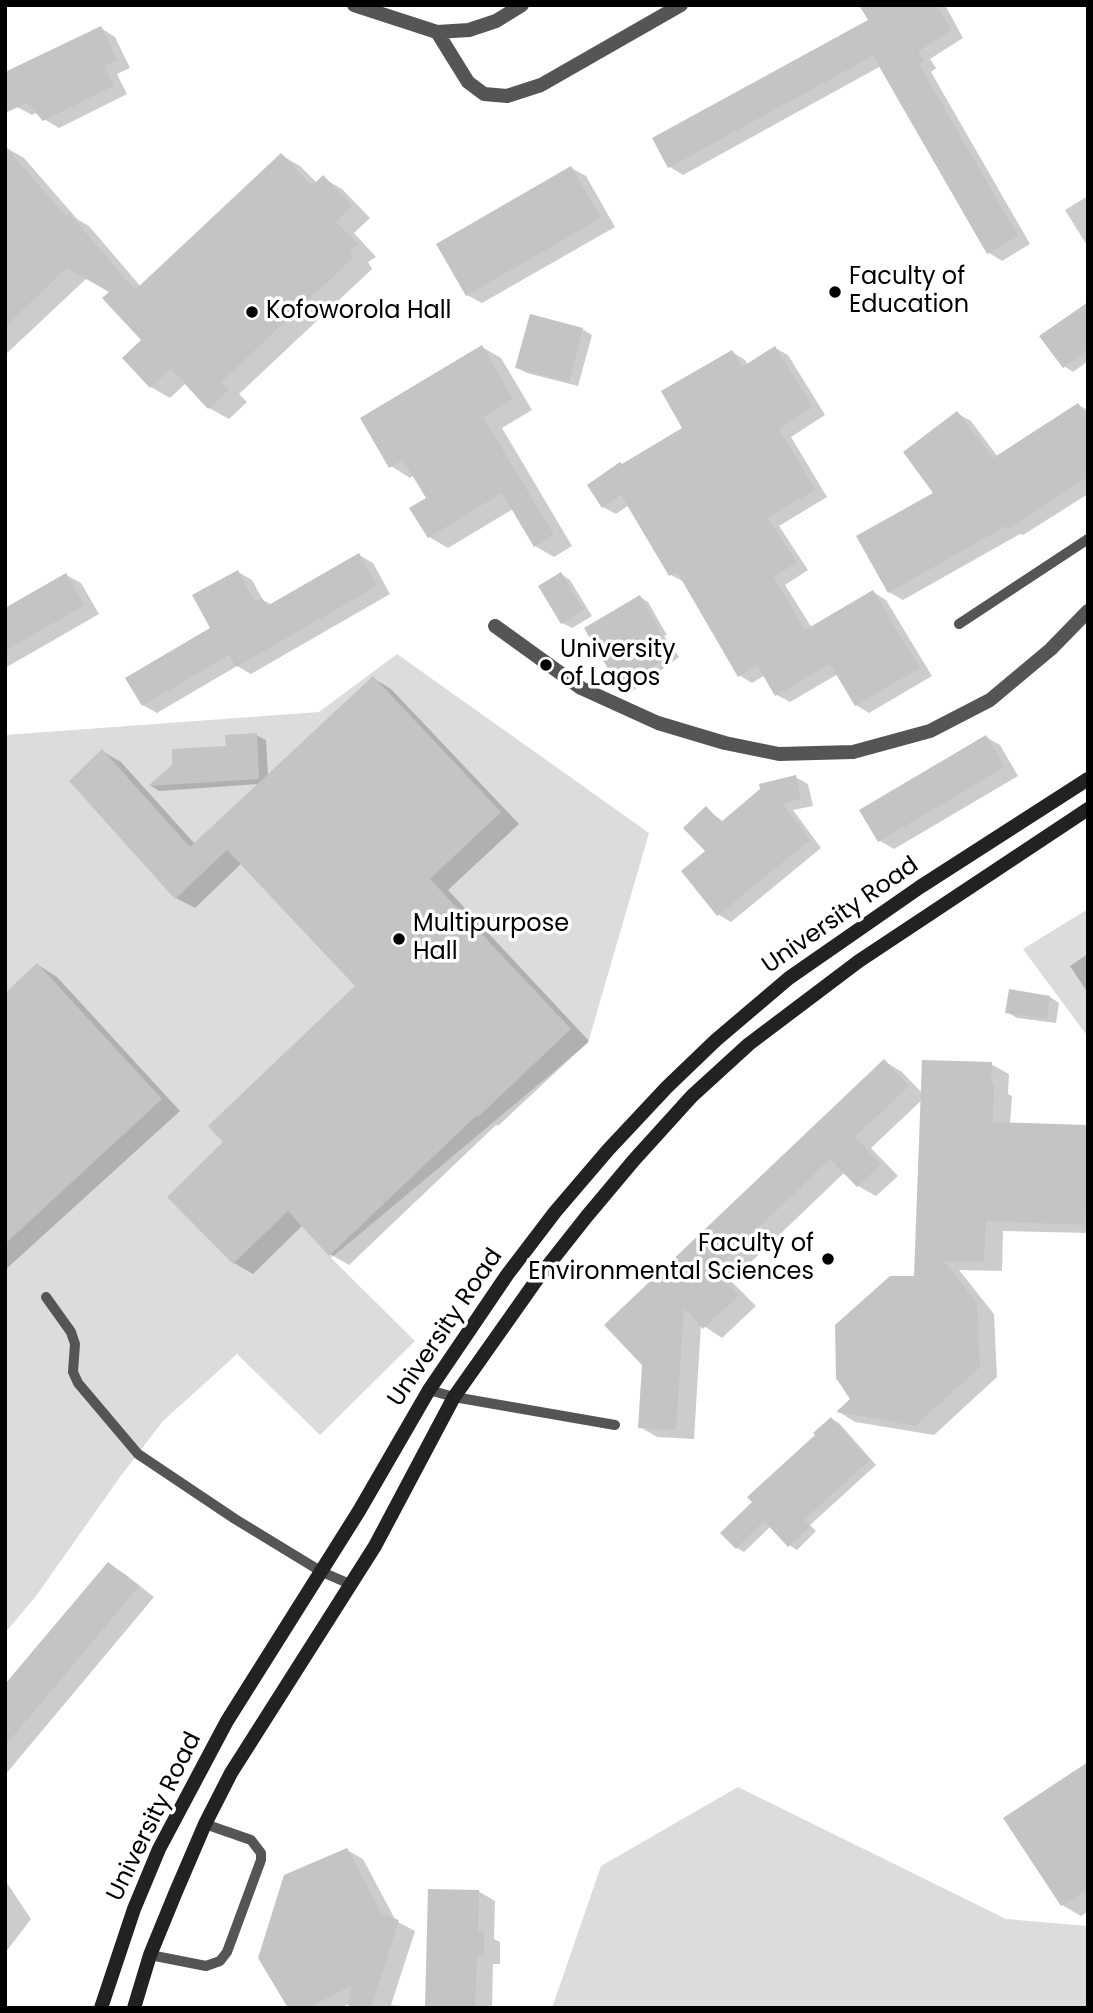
<!DOCTYPE html>
<html>
<head>
<meta charset="utf-8">
<style>
  body { margin:0 }
  #map { position:relative; width:1093px; height:2013px; overflow:hidden; background:#fff; font-family:Poppins,sans-serif }
  canvas { display:block }
  .frame { position:absolute; inset:0; border:7px solid #000; pointer-events:none }
</style>
</head>
<body>
<div id="map">
<canvas width="1093" height="2013"></canvas>
<div class="frame"></div>
</div>
<script>
const c = document.querySelector('canvas').getContext('2d');
c.lineJoin = 'round';
function fillPath(path, color) {
  c.fillStyle = color;
  c.fill(path, 'evenodd');
}
function shape(rows) {
  const path = new Path2D();
  for (const r of rows) {
    path.moveTo(r[0], r[1]);
    for (let i = 2; i < r.length; i += 2) path.lineTo(r[i], r[i + 1]);
  }
  return path;
}
function strokePath(path, color, width, dash) {
  c.strokeStyle = color;
  c.lineWidth = width;
  c.lineCap = dash ? 'butt' : 'round';
  c.setLineDash(dash || []);
  c.stroke(path);
}
function write(font, color, halo, rows, align = 'center') {
  c.font = font + ' Poppins,sans-serif';
  c.lineWidth = 7;
  c.setLineDash([]);
  c.textBaseline = 'middle';
  c.strokeStyle = halo;
  c.fillStyle = color;
  for (const [text, x, y, turn = 0] of rows) {
    c.save();
    c.translate(x, y);
    c.rotate((+turn || 0) * Math.PI / 180);
    c.textAlign = isNaN(turn) ? turn : align;
    if (halo) c.strokeText(text, 0, 0);
    c.fillText(text, 0, 0);
    c.restore();
  }
}
fillPath(shape([
  [397,654,649,833,588,1043,331,1258,415,1341,320,1435,237,1354,163,1421,120,1477,36,1596,5,1633,5,735,319,712],
  [1088,909,1088,1037,1023,949],
  [738,1787,1006,1919,1088,1926,1088,2008,552,2008,601,1866]
]), '#dcdcdc');
fillPath(shape([
  [869,5,945,5,963,38,930,59,936,68,931,72,1030,244,1002,261,989,253,881,66,683,175,670,167,870,21],
  [101,28,115,37,130,68,117,74,127,94,59,128,44,119,38,112,32,115,17,107],
  [5,147,24,158,77,219,89,226,141,287,281,155,300,166,317,183,323,178,342,189,370,218,354,233,376,257,368,262,372,269,239,394,247,402,229,419,209,408,186,383,170,398,151,387,124,359,144,340,112,292,87,278,5,355],
  [571,168,586,176,615,227,482,303,467,295],
  [1088,196,1088,247,1065,210],
  [1088,305,1088,361,1073,372,1064,366],
  [582,329,592,335,578,386,527,373,517,368],
  [482,347,501,358,532,410,502,428,572,546,554,557,535,546,513,509,448,548,429,537,428,499,414,475,410,478,391,466],
  [775,348,788,355,825,415,791,437,827,497,779,526,808,570,785,585,812,628,873,592,886,600,932,676,869,713,856,705,838,674,790,702,777,695,765,675,752,683,739,675,684,582,671,575,629,505,616,514,603,507,623,466,685,428,732,352,745,360,748,365],
  [1078,405,1088,410,1088,494,1023,535,1020,534,903,600,889,592,936,493,957,413,971,421,998,457],
  [359,555,373,563,390,594,251,674,237,666,157,713,143,705,213,629,238,572,252,580,263,600,272,605],
  [561,574,570,580,592,616,572,628,562,623],
  [66,575,81,583,99,614,5,668,5,610],
  [640,597,648,602,667,635,664,636,679,657,630,693,622,688],
  [373,678,391,689,519,824,448,890,589,1041,498,1126,496,1125,349,1265,330,1254,303,1225,253,1274,234,1263,170,1197,226,1142,358,986,242,863,195,908,176,898,102,751,121,762,195,844,259,784,159,791,151,786,174,766,256,735,266,740,268,776],
  [986,737,1000,745,1018,776,894,849,880,841],
  [795,777,808,784,813,806,793,810,821,848,731,922,719,915,708,851,706,809,724,822],
  [1088,954,1088,993,1070,966],
  [38,965,57,977,180,1111,5,1270,5,995],
  [1050,997,1059,1003,1056,1023,1017,1018,1007,1012],
  [884,1061,902,1072,923,1094,991,1064,1009,1074,1008,1094,1012,1096,1010,1124,1088,1127,1088,1233,1003,1231,1002,1271,959,1270,994,1314,997,1377,934,1435,855,1422,839,1412,852,1399,916,1278,923,1099,871,1148,898,1176,876,1196,858,1186,845,1172,731,1281,756,1306,722,1338,701,1324,694,1439,657,1437,640,1427,643,1365,606,1325],
  [831,1419,839,1423,876,1465,810,1525,816,1531,797,1550,789,1545,771,1526,744,1552,737,1548],
  [108,1564,125,1574,154,1597,5,1775,5,1687],
  [1088,1764,1088,1912,1081,1916,1062,1905],
  [347,1850,363,1859,396,1921,415,1931,391,2005,418,2008,350,2008,351,2003,341,2008,290,2008],
  [5,1880,31,1919,5,1953],
  [478,1891,495,1901,494,1939,500,1942,500,1964,493,1964,492,2008,427,2008]
]), '#0003');
fillPath(shape([
  [859,5,937,5,951,30,918,52,924,60,919,64,1018,236,987,254,873,56,668,168,652,138,868,20],
  [101,26,117,60,104,66,114,86,43,121,27,103,5,113,5,72],
  [5,146,66,216,69,213,135,290,281,153,312,186,323,175,352,206,336,222,358,245,350,250,354,257,221,382,229,390,208,409,171,369,150,388,122,358,141,340,102,298,109,292,67,268,5,327],
  [571,166,601,218,466,296,436,244],
  [1088,302,1088,349,1063,368,1039,336],
  [530,314,583,328,569,382,515,368],
  [482,345,513,399,483,417,554,535,534,547,502,493,428,538,409,508,426,498,403,460,389,468,360,418],
  [775,346,813,407,779,429,815,490,767,518,797,562,774,577,805,630,873,590,920,668,855,706,830,664,775,696,757,665,738,677,677,572,669,576,621,495,602,508,587,485,620,462,622,464,682,428,661,391,732,350,742,367],
  [1078,403,1088,417,1088,477,1008,529,1006,526,888,593,856,536,933,493,903,452,957,411,993,458],
  [359,553,377,586,236,667,229,655,142,706,125,678,210,628,192,595,238,570,255,602,262,598,267,606],
  [561,572,584,610,561,624,538,586],
  [66,573,85,605,5,651,5,608],
  [640,595,660,630,658,631,672,653,621,690,605,669,607,667,584,628],
  [373,676,501,812,430,879,571,1029,478,1117,477,1115,329,1256,288,1211,233,1264,167,1197,223,1142,208,1126,355,986,227,850,175,899,69,781,102,749,190,847],
  [257,733,259,779,148,786,172,765,172,749,226,746,225,735],
  [986,735,1005,767,878,842,859,810],
  [796,775,801,799,783,804,810,840,717,916,681,871,705,851,683,828,706,806,721,822,760,789,759,784],
  [37,963,162,1099,5,1244,5,993],
  [1009,989,1050,996,1047,1019,1005,1013],
  [884,1059,909,1086,855,1137,881,1165,857,1187,830,1159,714,1270,739,1295,703,1329,684,1308,676,1430,638,1428,642,1365,604,1325],
  [922,1060,992,1062,991,1083,994,1084,993,1122,1088,1125,1088,1166,1085,1225,986,1221,984,1262,944,1261,977,1303,980,1367,915,1426,836,1412,850,1399,836,1378,835,1325,890,1276,914,1276],
  [831,1417,870,1460,804,1520,810,1526,788,1547,764,1521,736,1549,720,1533,752,1502,747,1497,815,1435,813,1433],
  [108,1562,139,1586,5,1746,5,1684],
  [1088,1762,1088,1889,1061,1906,1003,1818],
  [347,1848,382,1914,399,1920,371,2008,348,2008,351,1986,307,2008,288,2008,258,1958,284,1875],
  [428,1889,479,1890,478,1931,484,1931,484,1955,477,1955,475,2008,425,2008]
]), '#c4c4c4');
strokePath(shape([
  [959,624,1088,539],
  [46,1297,71,1332,75,1344,73,1372,78,1383,138,1454,235,1519,322,1572,350,1584],
  [429,1390,454,1397,615,1425],
  [150,1955,206,1966,220,1961,227,1952,261,1860,261,1853,251,1840,205,1824]
]), '#555', 10);
strokePath(shape([
  [354,5,437,32,469,30,496,21,522,5],
  [437,32,468,82,484,94,507,96,541,85,681,5],
  [495,626,581,688,658,723,725,743,779,754,853,752,930,731,990,700,1051,649,1088,611]
]), '#555', 14);
strokePath(shape([
  [101,2008,134,1909,159,1849,227,1721,359,1511,429,1390,507,1275,555,1212,608,1150,667,1087,716,1040,789,978,920,887,1088,779],
  [134,2008,150,1955,175,1894,205,1824,231,1773,375,1546,454,1397,538,1278,587,1216,634,1160,692,1096,749,1044,859,961,1088,809]
]), '#222', 14);
for (const [x, y, r, color] of [
  [835,292,7,"#000"],
  [252,312,7,"#000"],
  [546,665,7,"#000"],
  [399,939,7,"#000"],
  [828,1259,7,"#000"]
]) {
  const dot = new Path2D();
  dot.arc(x, y, r, 0, 2 * Math.PI);
  c.fillStyle = color;
  c.fill(dot);
  strokePath(dot, '#fff', 2.5);
}
write('24px', '#000', '#fff', [
  ["Faculty of",849,278],
  ["Education",849,306],
  ["Kofoworola Hall",266,312],
  ["University",560,651],
  ["of Lagos",560,679],
  ["Multipurpose",413,925],
  ["Hall",413,953],
  ["Faculty of",814,1245,"right"],
  ["Environmental Sciences",814,1273,"right"]
], 'left');
write('24px', '#000', '#fff', [
  ["University Road",841,916,-35],
  ["University Road",446,1328,-56],
  ["University Road",155,1817,-64]
]);
</script>
</body>
</html>
